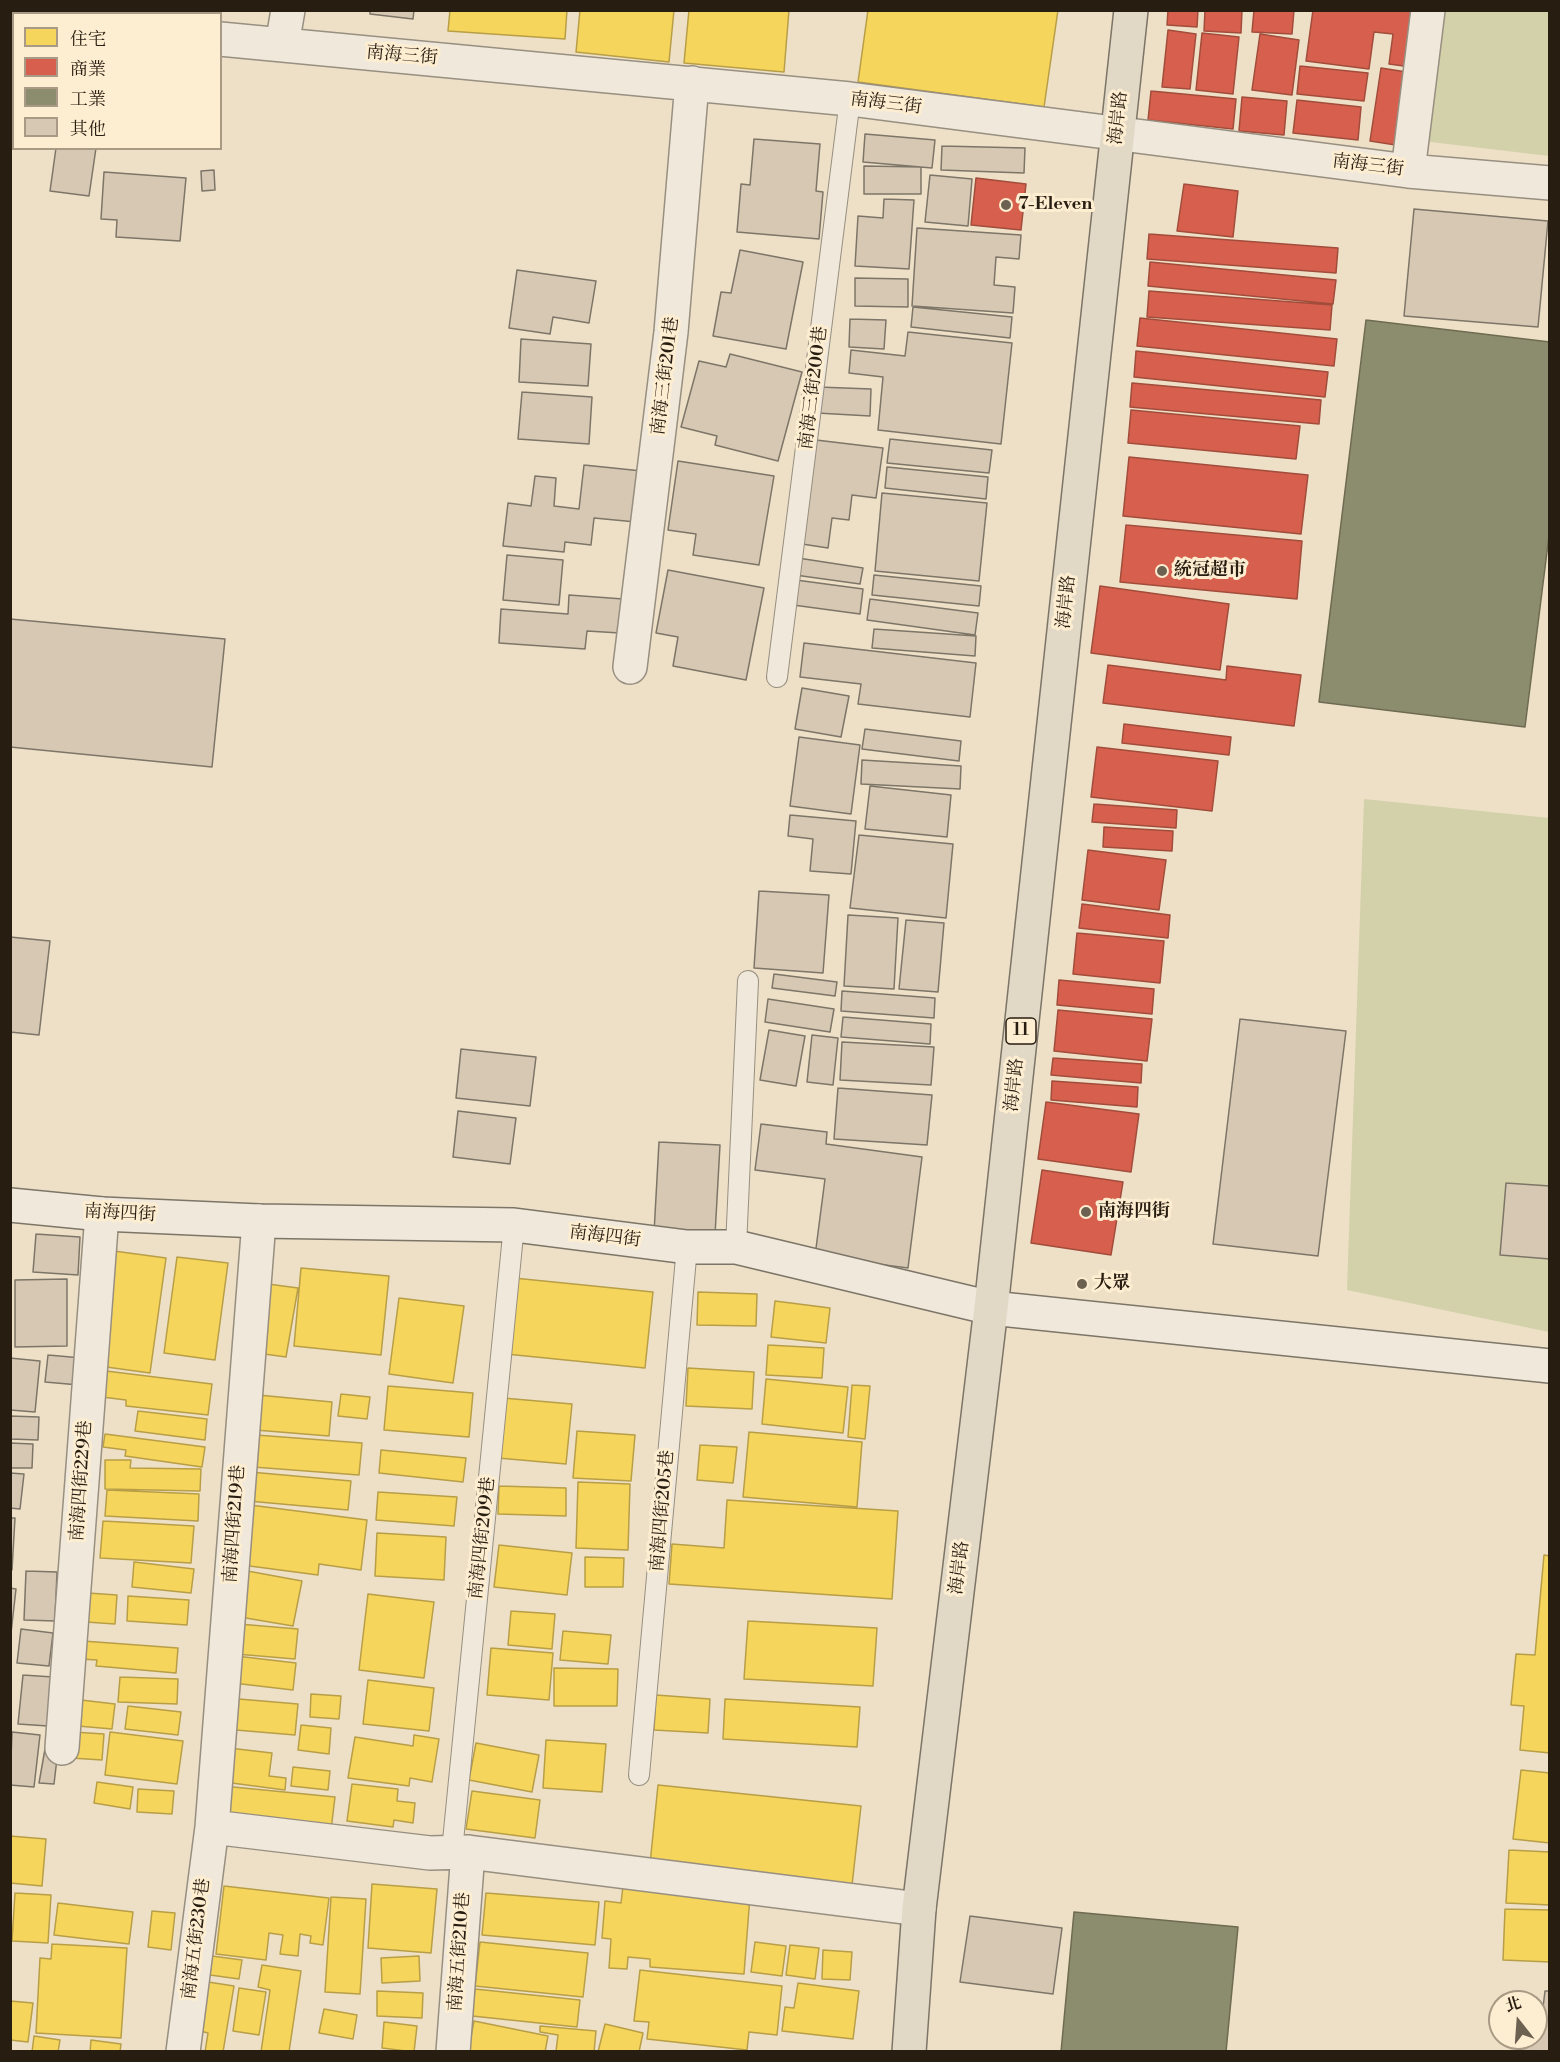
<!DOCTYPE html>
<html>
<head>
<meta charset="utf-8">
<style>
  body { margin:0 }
  #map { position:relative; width:1560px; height:2062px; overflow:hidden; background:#ede0c7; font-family:"Libre Bodoni","Noto Serif TC",serif }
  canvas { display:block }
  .frame { position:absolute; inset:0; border:12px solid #281d11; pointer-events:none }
  .legend { position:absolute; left:12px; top:12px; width:210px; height:138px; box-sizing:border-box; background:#fdedd1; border:2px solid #a89a84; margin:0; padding:8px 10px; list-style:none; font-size:18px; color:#281d11 }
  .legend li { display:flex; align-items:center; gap:12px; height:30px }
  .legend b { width:30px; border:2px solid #a89a84 }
  .north { position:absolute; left:1488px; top:1990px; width:60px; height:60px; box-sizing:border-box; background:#fdedd1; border:2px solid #a89a84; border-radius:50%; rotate:343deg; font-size:16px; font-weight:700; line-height:24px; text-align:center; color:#281d11 }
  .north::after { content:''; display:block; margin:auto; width:21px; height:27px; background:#6d6151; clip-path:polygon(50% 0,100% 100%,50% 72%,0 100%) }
</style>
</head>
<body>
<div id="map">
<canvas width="1560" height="2062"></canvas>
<div class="frame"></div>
<ul class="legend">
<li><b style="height:16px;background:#f6d55c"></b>住宅</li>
<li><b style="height:16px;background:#d6604d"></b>商業</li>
<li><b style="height:16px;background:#8c8c6e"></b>工業</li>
<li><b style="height:16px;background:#d7c8b4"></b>其他</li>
</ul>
<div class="north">北</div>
</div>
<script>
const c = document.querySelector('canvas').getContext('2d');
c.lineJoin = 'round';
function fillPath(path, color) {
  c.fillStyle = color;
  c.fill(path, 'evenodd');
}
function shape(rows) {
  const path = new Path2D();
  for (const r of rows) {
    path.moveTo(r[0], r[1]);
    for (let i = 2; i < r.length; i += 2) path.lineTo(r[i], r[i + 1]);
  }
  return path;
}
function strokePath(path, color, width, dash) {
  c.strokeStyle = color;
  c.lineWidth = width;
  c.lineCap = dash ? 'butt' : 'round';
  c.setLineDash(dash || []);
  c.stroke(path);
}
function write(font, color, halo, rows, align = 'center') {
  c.font = font + ' "Libre Bodoni","Noto Serif TC",serif';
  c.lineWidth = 6;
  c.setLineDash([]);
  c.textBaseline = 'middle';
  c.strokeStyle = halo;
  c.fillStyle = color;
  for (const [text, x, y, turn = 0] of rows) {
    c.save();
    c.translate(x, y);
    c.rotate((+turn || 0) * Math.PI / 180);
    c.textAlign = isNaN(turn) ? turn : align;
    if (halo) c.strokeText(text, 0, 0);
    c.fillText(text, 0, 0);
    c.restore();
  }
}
fillPath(shape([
  [1437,11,1549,11,1549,156,1414,140],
  [1364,799,1549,818,1549,1332,1347,1290]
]), '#d3d1a9');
const homes = shape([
  [450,10,567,10,565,39,448,31,450,10],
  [580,10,674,10,669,62,576,52,580,10],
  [689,10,789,10,784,72,684,63,689,10],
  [868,10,1058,10,1044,107,858,82,868,10],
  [114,1251,166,1258,150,1373,99,1366,114,1251],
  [177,1257,228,1263,215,1360,164,1353,177,1257],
  [301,1268,389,1276,381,1355,294,1346,301,1268],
  [514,1278,653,1292,645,1368,506,1354,514,1278],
  [268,1284,298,1288,286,1357,257,1353,268,1284],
  [698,1292,757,1294,756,1326,697,1325,698,1292],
  [399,1298,464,1306,453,1383,389,1374,399,1298],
  [775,1301,830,1308,826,1343,771,1337,775,1301],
  [768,1345,824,1348,822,1378,766,1375,768,1345],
  [688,1368,754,1372,752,1409,686,1406,688,1368],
  [106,1371,212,1384,208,1415,126,1406,126,1400,102,1397,106,1371],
  [766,1379,848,1387,843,1433,762,1424,766,1379],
  [852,1385,870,1386,865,1439,848,1437,852,1385],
  [388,1386,473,1393,469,1437,384,1430,388,1386],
  [341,1394,370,1397,367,1419,338,1416,341,1394],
  [258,1395,332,1402,329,1436,255,1430,258,1395],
  [503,1398,572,1404,566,1464,498,1458,503,1398],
  [138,1411,207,1419,205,1440,135,1431,138,1411],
  [577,1431,635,1435,631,1481,573,1478,577,1431],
  [749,1432,862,1442,857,1507,743,1497,749,1432],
  [105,1434,205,1447,202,1467,125,1456,126,1450,103,1447,105,1434],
  [256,1435,362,1443,359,1475,253,1467,256,1435],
  [700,1445,737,1447,733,1483,697,1480,700,1445],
  [381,1450,466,1458,463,1482,379,1473,381,1450],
  [105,1460,131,1460,130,1468,201,1469,200,1491,105,1489,105,1460],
  [250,1472,351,1481,348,1510,248,1501,250,1472],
  [578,1482,630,1484,628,1550,576,1548,578,1482],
  [499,1486,566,1488,566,1516,498,1514,499,1486],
  [107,1490,199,1494,198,1521,105,1516,107,1490],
  [378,1492,457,1497,454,1526,376,1520,378,1492],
  [727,1500,898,1511,892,1599,669,1584,672,1544,724,1548,727,1500],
  [250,1505,367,1520,361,1570,319,1564,318,1575,242,1565,250,1505],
  [103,1521,194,1526,191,1563,100,1558,103,1521],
  [377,1533,446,1537,444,1580,375,1576,377,1533],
  [499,1545,572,1553,567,1595,494,1587,499,1545],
  [1544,1555,1550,1556,1550,1753,1520,1750,1524,1706,1511,1705,1516,1654,1535,1655,1544,1555],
  [585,1557,624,1558,623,1587,585,1587,585,1557],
  [134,1562,194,1569,191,1593,132,1587,134,1562],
  [242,1570,302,1581,293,1626,234,1616,242,1570],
  [88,1593,117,1595,115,1624,86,1622,88,1593],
  [368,1594,434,1602,424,1678,359,1670,368,1594],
  [128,1596,189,1600,187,1625,127,1621,128,1596],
  [511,1611,555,1614,552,1649,508,1645,511,1611],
  [748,1621,877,1628,873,1686,744,1679,748,1621],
  [239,1624,298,1629,295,1659,236,1654,239,1624],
  [563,1631,611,1635,608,1664,560,1660,563,1631],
  [83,1641,178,1648,176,1673,96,1666,97,1660,81,1659,83,1641],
  [491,1648,553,1653,549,1700,487,1695,491,1648],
  [236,1656,296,1663,293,1690,233,1683,236,1656],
  [554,1668,618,1669,617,1706,554,1706,554,1668],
  [120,1677,178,1679,177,1704,118,1702,120,1677],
  [368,1680,434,1688,429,1731,363,1724,368,1680],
  [311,1694,341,1696,339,1719,310,1717,311,1694],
  [656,1695,710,1699,708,1733,654,1730,656,1695],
  [227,1698,298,1704,295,1735,224,1729,227,1698],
  [725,1699,860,1707,857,1747,723,1739,725,1699],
  [81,1700,115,1704,112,1729,78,1726,81,1700],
  [128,1706,181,1712,178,1735,125,1729,128,1706],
  [301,1725,331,1728,329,1754,298,1750,301,1725],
  [73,1732,104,1734,102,1760,71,1758,73,1732],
  [110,1732,183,1741,177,1784,105,1775,110,1732],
  [414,1735,439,1739,432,1782,410,1778,409,1786,348,1778,355,1737,413,1746,414,1735],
  [546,1740,606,1744,602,1792,543,1788,546,1740],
  [476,1743,539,1755,532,1792,469,1780,476,1743],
  [229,1748,272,1753,269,1776,286,1778,285,1790,224,1782,229,1748],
  [293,1767,330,1771,328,1790,291,1786,293,1767],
  [1521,1770,1550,1773,1550,1843,1513,1839,1521,1770],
  [97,1782,133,1787,130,1809,94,1803,97,1782],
  [352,1784,398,1789,397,1801,415,1803,413,1823,394,1820,393,1827,347,1821,352,1784],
  [658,1785,861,1806,852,1885,650,1864,658,1785],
  [223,1786,335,1797,331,1830,219,1818,223,1786],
  [138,1789,174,1791,172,1814,137,1812,138,1789],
  [472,1791,540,1800,535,1838,466,1829,472,1791],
  [10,1836,46,1839,42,1886,10,1883,10,1836],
  [1509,1850,1550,1852,1550,1905,1506,1903,1509,1850],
  [372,1884,437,1889,431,1953,368,1948,372,1884],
  [224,1886,329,1898,323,1945,310,1943,311,1936,300,1934,298,1956,280,1954,283,1935,269,1933,266,1960,216,1954,224,1886],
  [623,1886,750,1896,744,1974,650,1967,650,1959,628,1957,627,1969,609,1968,611,1939,602,1938,605,1901,621,1903,623,1886],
  [15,1893,51,1895,48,1943,12,1941,15,1893],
  [486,1893,599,1902,595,1945,482,1935,486,1893],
  [331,1897,366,1899,360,1994,325,1992,331,1897],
  [58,1903,133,1912,129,1944,54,1935,58,1903],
  [1505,1909,1550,1910,1550,1962,1503,1960,1505,1909],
  [152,1911,175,1913,171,1950,148,1947,152,1911],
  [480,1942,588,1953,583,1997,475,1986,480,1942],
  [755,1942,786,1946,782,1976,751,1972,755,1942],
  [52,1944,127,1948,121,2038,36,2033,40,1958,51,1959,52,1944],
  [790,1945,819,1948,815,1979,786,1975,790,1945],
  [823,1950,852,1952,850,1980,822,1979,823,1950],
  [212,1956,242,1960,239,1979,210,1975,212,1956],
  [419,1956,420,1981,382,1983,381,1958,419,1956],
  [262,1965,301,1971,289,2052,261,2052,270,1990,258,1987,262,1965],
  [640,1970,782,1986,777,2035,749,2032,747,2050,647,2039,649,2022,634,2021,640,1970],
  [208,1982,234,1986,223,2052,205,2052,208,2033,200,2031,208,1982],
  [798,1983,859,1991,853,2039,782,2031,785,2007,794,2008,798,1983],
  [239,1988,266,1992,259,2035,233,2031,239,1988],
  [475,1989,580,2000,577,2027,472,2016,475,1989],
  [377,1991,423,1993,422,2018,377,2016,377,1991],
  [10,2001,33,2003,28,2042,10,2040,10,2001],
  [324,2009,357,2015,353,2039,319,2033,324,2009],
  [474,2021,548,2036,545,2052,468,2052,474,2021],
  [384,2022,417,2026,414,2052,382,2048,384,2022],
  [605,2024,643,2033,639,2052,598,2052,605,2024],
  [540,2026,596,2031,594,2052,556,2051,558,2035,540,2032,540,2026],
  [34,2036,60,2040,58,2052,32,2052,34,2036],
  [91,2040,121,2044,120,2052,90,2052,91,2040]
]);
fillPath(homes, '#f6d55c');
strokePath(homes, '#b89e46', 1.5);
const shops = shape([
  [1168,10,1198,10,1197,27,1167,25,1168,10],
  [1205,10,1242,10,1241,33,1204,31,1205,10],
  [1254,10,1294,10,1292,34,1252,32,1254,10],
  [1313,10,1411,10,1408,37,1415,38,1411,67,1389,64,1393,34,1374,32,1369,69,1306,61,1313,10],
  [1168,30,1196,34,1190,89,1162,87,1168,30],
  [1202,33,1239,37,1233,94,1196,90,1202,33],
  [1260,34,1299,40,1292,95,1252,90,1260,34],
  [1300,66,1368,73,1364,101,1297,94,1300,66],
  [1381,68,1413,73,1402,146,1370,141,1381,68],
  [1151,91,1236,99,1233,129,1148,120,1151,91],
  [1242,97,1287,101,1284,135,1239,131,1242,97],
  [1297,100,1361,107,1358,140,1293,133,1297,100],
  [976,178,1026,184,1021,230,971,225,976,178],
  [1184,184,1238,191,1233,237,1177,231,1184,184],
  [1149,234,1338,248,1336,273,1147,259,1149,234],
  [1150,262,1336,280,1333,304,1148,286,1150,262],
  [1149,291,1332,305,1330,330,1147,317,1149,291],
  [1140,318,1337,339,1334,366,1137,346,1140,318],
  [1136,351,1328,372,1325,397,1134,377,1136,351],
  [1132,383,1321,400,1319,424,1130,407,1132,383],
  [1131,410,1300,426,1296,459,1128,443,1131,410],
  [1129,457,1308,475,1301,534,1123,516,1129,457],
  [1126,525,1302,541,1297,599,1120,582,1126,525],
  [1100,586,1229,604,1220,670,1091,653,1100,586],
  [1108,665,1226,680,1227,666,1301,675,1294,726,1103,703,1108,665],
  [1124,724,1231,737,1229,755,1122,743,1124,724],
  [1097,747,1218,761,1212,811,1091,797,1097,747],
  [1094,804,1177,810,1176,828,1092,822,1094,804],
  [1104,827,1173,831,1172,851,1103,847,1104,827],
  [1088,850,1166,860,1159,910,1082,900,1088,850],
  [1082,904,1170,915,1168,938,1079,928,1082,904],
  [1077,933,1164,941,1160,983,1073,974,1077,933],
  [1059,980,1154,989,1152,1014,1057,1005,1059,980],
  [1058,1010,1152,1019,1147,1061,1054,1051,1058,1010],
  [1053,1058,1142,1064,1141,1083,1051,1075,1053,1058],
  [1052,1081,1138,1087,1137,1107,1051,1100,1052,1081],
  [1046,1102,1139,1114,1131,1172,1038,1159,1046,1102],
  [1042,1170,1123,1182,1111,1255,1031,1243,1042,1170]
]);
fillPath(shops, '#d6604d');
strokePath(shops, '#a24c3b', 1.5);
const industry = shape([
  [1366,320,1550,342,1550,528,1525,727,1319,702,1366,320],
  [1074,1912,1238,1927,1226,2052,1061,2052,1074,1912]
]);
fillPath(industry, '#8c8c6e');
strokePath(industry, '#6e6b52', 1.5);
const building = shape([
  [370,10,414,10,413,19,370,14,370,10],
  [10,37,14,37,14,141,10,140,10,37],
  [865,134,935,140,932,168,863,162,865,134],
  [754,139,820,144,816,191,823,192,819,239,737,232,741,184,750,185,754,139],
  [942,146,1025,148,1024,173,941,170,942,146],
  [56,148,96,148,89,196,50,191,56,148],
  [864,166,921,167,921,194,864,194,864,166],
  [214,170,215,190,202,191,201,171,214,170],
  [104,172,186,178,180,241,116,237,117,220,101,219,104,172],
  [930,175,972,179,968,226,925,222,930,175],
  [884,199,914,200,909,269,855,266,858,216,883,218,884,199],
  [1414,209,1548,221,1538,327,1404,316,1414,209],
  [917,228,1021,235,1019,259,996,257,994,285,1015,287,1013,313,912,306,917,228],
  [740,250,803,262,786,349,713,336,721,292,731,293,740,250],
  [517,270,596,281,589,323,553,317,550,334,509,328,517,270],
  [855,278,908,279,908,307,855,306,855,278],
  [913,307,1012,317,1010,338,911,327,913,307],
  [850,319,886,320,884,349,849,347,850,319],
  [908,332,1012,343,1001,444,878,430,883,377,849,373,851,350,905,356,908,332],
  [521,339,591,344,588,386,519,382,521,339],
  [730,354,802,372,778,461,715,445,717,436,681,427,699,361,726,367,730,354],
  [818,387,871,389,870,416,817,413,818,387],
  [522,392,592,397,589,444,518,439,522,392],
  [890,439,992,450,989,473,887,463,890,439],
  [816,440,883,448,876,498,852,495,849,520,832,518,828,548,802,544,816,440],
  [678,461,774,476,759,565,693,555,696,534,668,530,678,461],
  [584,465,642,471,636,522,594,518,591,545,565,542,564,552,503,546,508,503,531,506,535,476,556,478,554,506,579,509,584,465],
  [887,467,988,477,986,499,885,488,887,467],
  [882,493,987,503,979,581,875,571,882,493],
  [507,555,563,560,559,605,503,600,507,555],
  [798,558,863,568,860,584,795,575,798,558],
  [668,570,764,588,746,680,673,666,678,637,656,633,668,570],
  [874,575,981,586,979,606,872,595,874,575],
  [796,580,863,589,860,614,793,605,796,580],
  [569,595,623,599,620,633,587,631,585,649,499,643,501,609,568,614,569,595],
  [870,599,978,613,975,635,867,620,870,599],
  [10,619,225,639,212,767,10,747,10,619],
  [874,629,976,636,975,656,872,648,874,629],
  [804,643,976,663,970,717,858,704,861,684,800,677,804,643],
  [802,688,849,696,841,737,795,729,802,688],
  [865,729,961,741,959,761,862,749,865,729],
  [799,737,860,745,851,814,790,806,799,737],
  [862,760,961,766,960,789,861,784,862,760],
  [870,786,951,795,947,837,865,829,870,786],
  [790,815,856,821,851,874,810,871,813,839,788,836,790,815],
  [859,835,953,844,946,918,850,908,859,835],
  [759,891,829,895,823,973,754,968,759,891],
  [848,915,898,918,894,989,844,986,848,915],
  [906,920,944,923,938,992,899,989,906,920],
  [10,937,50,941,39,1035,10,1032,10,937],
  [774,974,837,982,835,996,772,988,774,974],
  [842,991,935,998,934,1018,841,1011,842,991],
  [768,999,834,1009,830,1032,765,1022,768,999],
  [843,1017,931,1024,930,1044,841,1037,843,1017],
  [1240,1019,1346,1031,1318,1256,1213,1244,1240,1019],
  [769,1030,805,1036,796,1086,760,1080,769,1030],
  [812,1035,838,1038,833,1085,807,1082,812,1035],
  [842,1042,934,1047,931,1085,840,1080,842,1042],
  [461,1049,536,1057,530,1106,456,1098,461,1049],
  [838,1088,932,1095,927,1145,834,1139,838,1088],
  [458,1111,516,1118,510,1164,453,1157,458,1111],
  [761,1124,827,1132,826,1144,922,1157,908,1268,815,1256,825,1179,755,1170,761,1124],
  [659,1142,720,1145,715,1235,654,1233,659,1142],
  [1506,1183,1550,1186,1550,1259,1500,1255,1506,1183],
  [36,1234,80,1237,78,1275,33,1272,36,1234],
  [67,1279,67,1346,15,1347,15,1280,67,1279],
  [48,1355,82,1358,79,1385,45,1382,48,1355],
  [10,1358,40,1361,35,1412,10,1410,10,1358],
  [10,1416,39,1417,38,1440,10,1439,10,1416],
  [10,1443,33,1444,32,1468,10,1468,10,1443],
  [10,1473,24,1474,20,1509,10,1508,10,1473],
  [10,1518,15,1518,12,1570,10,1570,10,1518],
  [26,1571,57,1572,55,1621,24,1620,26,1571],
  [10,1588,16,1589,11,1633,10,1633,10,1588],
  [21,1629,53,1633,49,1666,17,1663,21,1629],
  [23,1675,53,1677,48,1726,18,1724,23,1675],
  [12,1732,40,1735,34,1787,10,1785,12,1732],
  [45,1749,58,1750,54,1784,39,1783,45,1749],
  [970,1916,1062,1928,1053,1994,960,1982,970,1916],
  [1545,1991,1550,1991,1550,2052,1520,2052,1522,2038,1536,2038,1536,2032,1540,2032,1545,1991]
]);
fillPath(building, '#d7c8b4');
strokePath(building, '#7d7567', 1.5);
const lane = shape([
  [777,677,850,99],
  [736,1247,748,981],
  [639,1775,687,1247],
  [452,1851,514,1225]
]);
const street = shape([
  [147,14,147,10],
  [10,17,14,17],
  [220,39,850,99,1408,171,1550,183],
  [282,45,288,10],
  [1408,171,1428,10],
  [630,667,671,332,692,83],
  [62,1748,102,1214],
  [212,1827,430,1853,468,1852,919,1909],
  [183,2052,212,1827,259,1221],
  [453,2052,468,1852]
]);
const secondary = shape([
  [10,1205,102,1214,259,1221,514,1225,687,1247,736,1247,991,1308,1550,1366]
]);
const primary = shape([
  [909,2052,919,1909,991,1308,1131,10]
]);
strokePath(lane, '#988f80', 22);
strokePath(street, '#988f80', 36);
strokePath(secondary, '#7d7567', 36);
strokePath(primary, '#7d7567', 36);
strokePath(lane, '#efe8db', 20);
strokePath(street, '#efe8db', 33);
strokePath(secondary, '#efe8db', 33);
strokePath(primary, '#e2d8c6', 33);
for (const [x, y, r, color] of [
  [1006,205,6,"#6d6151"],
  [1162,571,6,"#6d6151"],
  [1086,1212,6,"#6d6151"],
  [1082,1284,6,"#6d6151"]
]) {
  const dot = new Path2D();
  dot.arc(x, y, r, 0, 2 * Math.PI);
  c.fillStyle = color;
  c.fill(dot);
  strokePath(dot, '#fdedd1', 2);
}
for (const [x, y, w] of [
  [1021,1031,30]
]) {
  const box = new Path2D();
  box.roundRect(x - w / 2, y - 13, w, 26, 4.5);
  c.fillStyle = '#fdedd1';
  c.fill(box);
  strokePath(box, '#281d11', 1.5);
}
write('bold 16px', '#281d11', null, [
  ["11",1021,1031]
]);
write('18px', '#281d11', '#fdedd1', [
  ["南海三街",402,56,5],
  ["南海三街",886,104,7],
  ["海岸路",1119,118,-84],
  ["南海三街",1368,166,7],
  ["南海三街201巷",666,376,-83],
  ["南海三街200巷",814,388,-83],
  ["海岸路",1067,602,-84],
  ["海岸路",1015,1085,-84],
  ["南海四街",120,1214,3],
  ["南海四街",605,1237,7],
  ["南海四街229巷",82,1481,-86],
  ["南海四街205巷",663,1511,-85],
  ["南海四街219巷",235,1524,-86],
  ["南海四街209巷",483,1538,-84],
  ["海岸路",960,1568,-83],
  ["南海五街230巷",197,1939,-83],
  ["南海五街210巷",460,1952,-86]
]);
write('bold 18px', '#281d11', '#fdedd1', [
  ["7-Eleven",1018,205],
  ["統冠超市",1174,571],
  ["南海四街",1098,1212],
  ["大眾",1094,1284]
], 'left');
</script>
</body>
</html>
